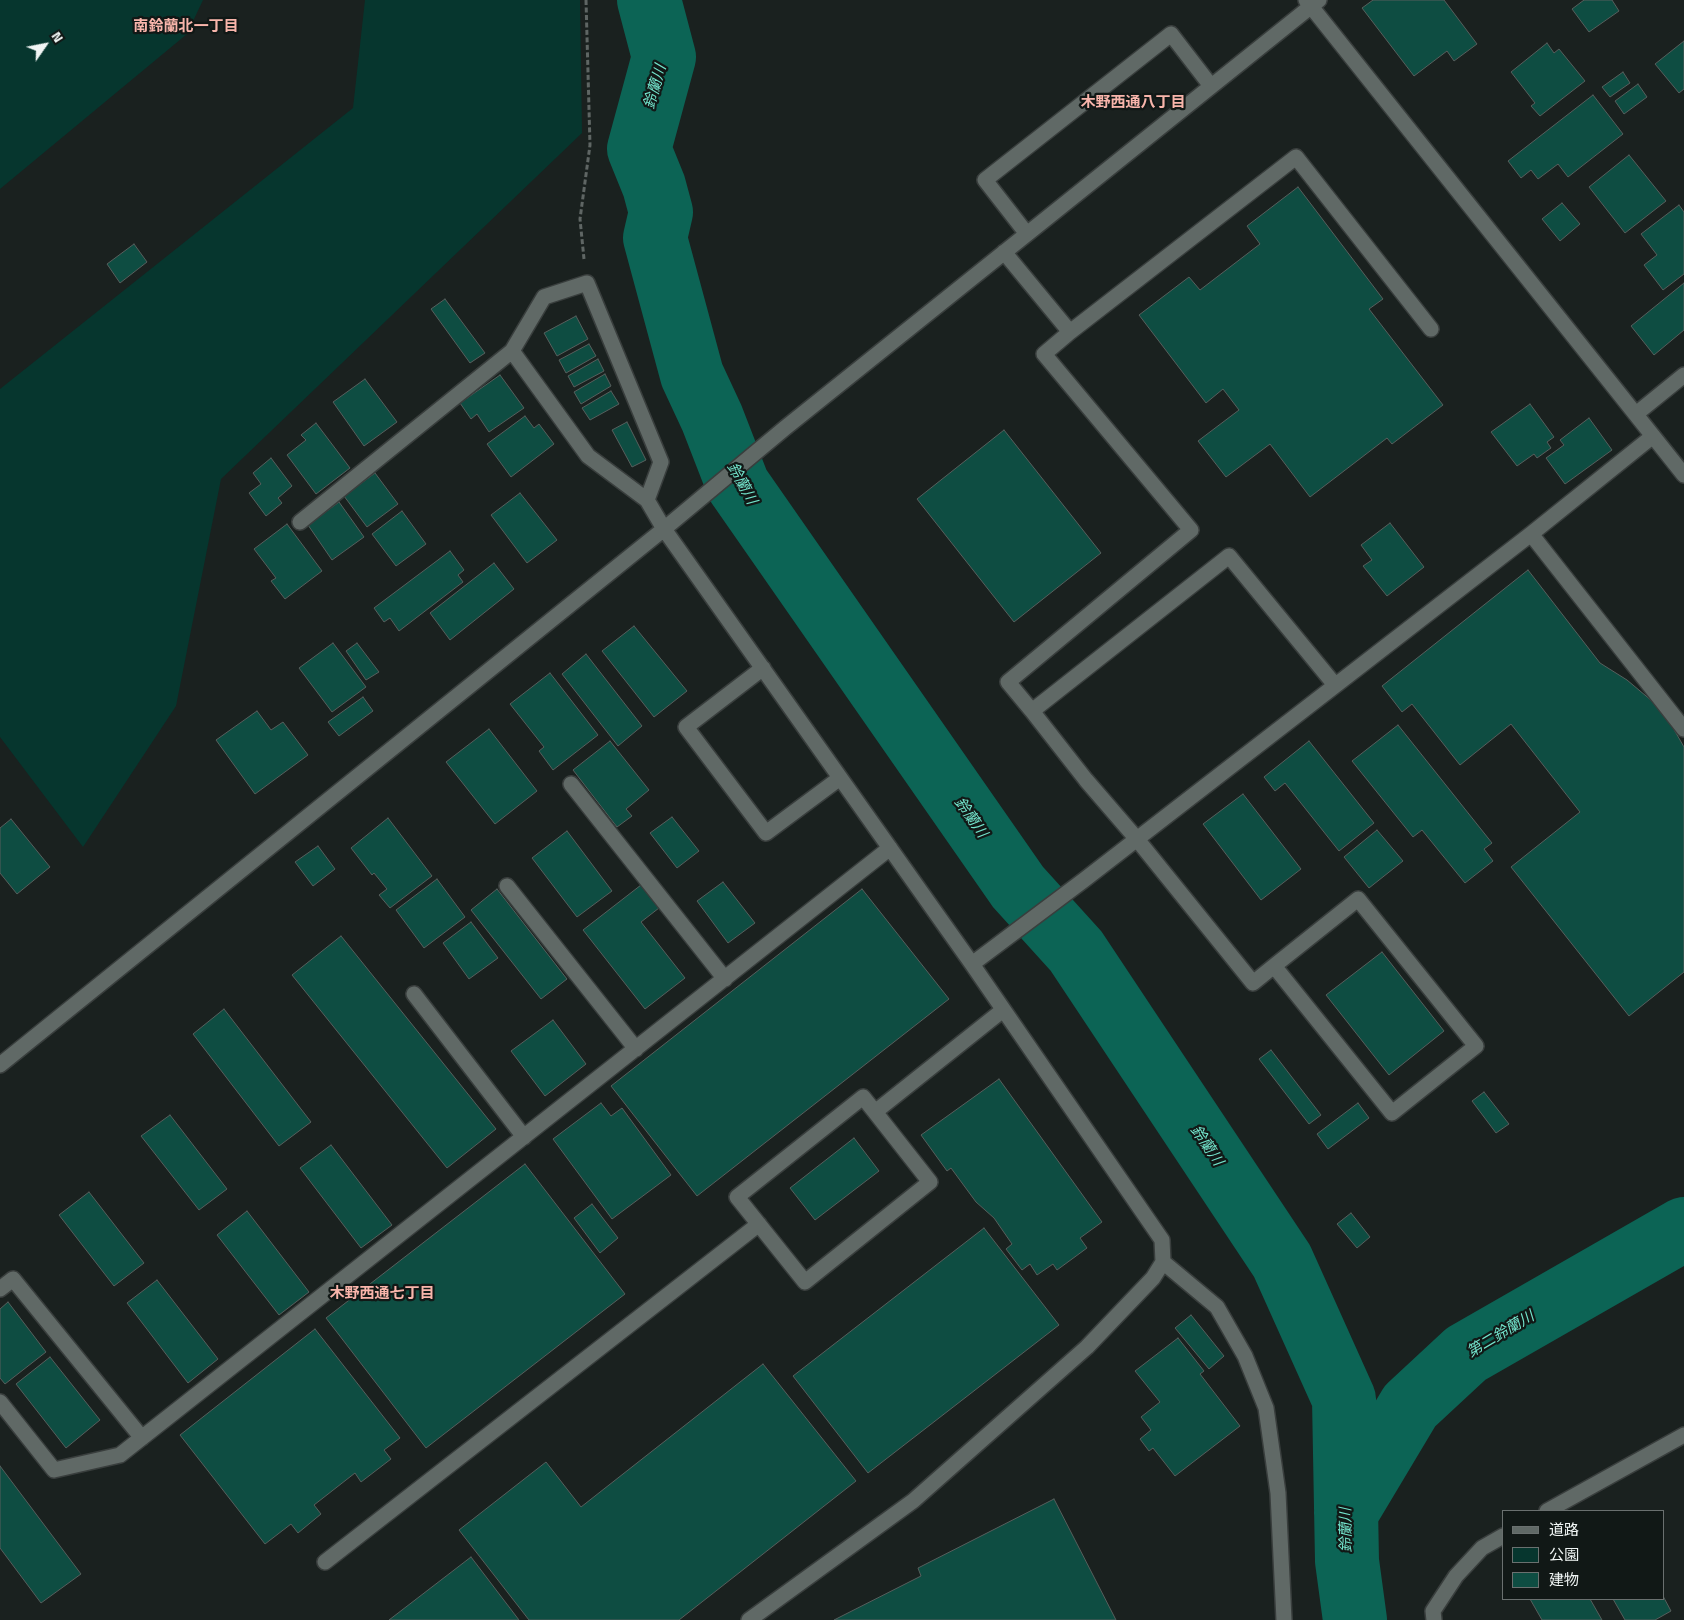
<!DOCTYPE html>
<html>
<head>
<meta charset="utf-8">
<style>
  body { margin:0 }
  #map { position:relative; width:1684px; height:1620px; overflow:hidden; background:#1a211f; font-family:"Titillium Web","Noto Sans JP",sans-serif }
  canvas { display:block }
  .legend { position:absolute; left:1502px; top:1510px; width:162px; height:90px; box-sizing:border-box; background:#111816; border:1px solid #6a706f; margin:0; padding:6px 9px; list-style:none; font-size:15px; color:#f0f5f4 }
  .legend li { display:flex; align-items:center; gap:10px; height:25px }
  .legend b { width:25px; border:1px solid #6a706f }
  .north { position:absolute; left:20px; top:20px; width:50px; height:50px; -webkit-text-stroke:4px #111816; paint-order:stroke; rotate:57deg; font-size:14px; font-weight:700; line-height:20px; text-align:center; color:#f0f5f4 }
  .north::after { content:''; display:block; margin:auto; width:18px; height:22px; background:#f0f5f4; clip-path:polygon(50% 0,100% 100%,50% 72%,0 100%) }
</style>
</head>
<body>
<div id="map">
<canvas width="1684" height="1620"></canvas>
<ul class="legend">
<li><b style="height:6px;background:#606966"></b>道路</li>
<li><b style="height:14px;background:#06362e"></b>公園</li>
<li><b style="height:14px;background:#0e4d42"></b>建物</li>
</ul>
<div class="north">N</div>
</div>
<script>
const c = document.querySelector('canvas').getContext('2d');
c.lineJoin = 'round';
function fillPath(path, color) {
  c.fillStyle = color;
  c.fill(path, 'evenodd');
}
function shape(rows) {
  const path = new Path2D();
  for (const r of rows) {
    path.moveTo(r[0], r[1]);
    for (let i = 2; i < r.length; i += 2) path.lineTo(r[i], r[i + 1]);
  }
  return path;
}
function strokePath(path, color, width, dash) {
  c.strokeStyle = color;
  c.lineWidth = width;
  c.lineCap = dash ? 'butt' : 'round';
  c.setLineDash(dash || []);
  c.stroke(path);
}
function write(font, color, halo, rows, align = 'center') {
  c.font = font + ' "Titillium Web","Noto Sans JP",sans-serif';
  c.lineWidth = 4.5;
  c.setLineDash([]);
  c.textBaseline = 'middle';
  c.strokeStyle = halo;
  c.fillStyle = color;
  for (const [text, x, y, turn = 0] of rows) {
    c.save();
    c.translate(x, y);
    c.rotate((+turn || 0) * Math.PI / 180);
    c.textAlign = isNaN(turn) ? turn : align;
    if (halo) c.strokeText(text, 0, 0);
    c.fillText(text, 0, 0);
    c.restore();
  }
}
fillPath(shape([
  [0,0,203,0,187,34,0,189],
  [365,0,580,0,582,133,221,479,176,706,83,847,0,737,0,389,353,108]
]), '#06362e');
strokePath(shape([
  [649,0,664,57,639,149,654,186,661,212,655,238,692,375,712,418,738,485,1018,887,1076,951,1282,1261,1344,1399,1347,1561,1355,1620],
  [1346,1513,1410,1406,1466,1354,1684,1229]
]), '#0c6455', 64);
const building = shape([
  [1373,0,1444,0,1477,44,1454,61,1447,51,1414,76,1362,8,1373,0],
  [1584,0,1612,0,1619,11,1589,32,1572,9,1584,0],
  [1684,41,1684,89,1679,93,1655,64,1684,41],
  [1547,43,1554,53,1559,49,1585,81,1540,116,1531,106,1535,103,1511,72,1547,43],
  [1623,72,1630,83,1610,97,1602,87,1623,72],
  [1638,84,1647,97,1624,114,1615,101,1638,84],
  [1593,95,1623,134,1568,177,1558,164,1538,179,1531,170,1521,178,1508,161,1593,95],
  [1629,155,1666,201,1625,233,1589,187,1629,155],
  [1298,187,1383,299,1369,309,1443,405,1392,444,1387,438,1310,497,1270,444,1226,477,1198,441,1239,410,1223,389,1206,403,1139,315,1189,277,1200,290,1260,244,1247,226,1298,187],
  [1562,203,1580,224,1560,241,1542,219,1562,203],
  [1679,205,1684,212,1684,274,1663,290,1644,265,1657,255,1641,234,1679,205],
  [134,244,147,262,120,283,107,264,134,244],
  [1684,283,1684,330,1654,355,1631,326,1684,283],
  [445,299,485,353,470,363,431,309,445,299],
  [576,316,588,339,557,356,544,333,576,316],
  [589,344,596,356,566,373,559,360,589,344],
  [598,359,604,371,574,387,568,376,598,359],
  [605,374,611,386,581,404,574,392,605,374],
  [500,375,524,408,489,432,477,414,471,419,460,403,500,375],
  [365,379,397,422,364,446,333,402,365,379],
  [611,391,619,404,590,420,582,408,611,391],
  [1530,404,1554,437,1547,442,1551,448,1537,458,1534,454,1517,466,1491,432,1530,404],
  [525,416,534,428,539,424,554,444,511,477,487,444,525,416],
  [1589,418,1612,450,1565,484,1546,458,1564,445,1560,440,1589,418],
  [627,422,646,460,632,467,612,430,627,422],
  [316,423,350,468,316,494,287,455,306,440,301,435,316,423],
  [1004,430,1101,553,1014,622,917,499,1004,430],
  [271,458,292,486,278,498,282,503,266,516,249,493,261,484,253,473,271,458],
  [375,473,398,504,367,527,344,496,375,473],
  [520,493,557,540,527,563,491,515,520,493],
  [339,502,364,537,332,560,308,525,339,502],
  [402,511,426,544,396,566,372,534,402,511],
  [1390,523,1424,567,1387,596,1363,566,1372,560,1361,545,1390,523],
  [287,524,322,571,285,599,271,581,276,578,254,549,287,524],
  [450,551,464,570,458,575,463,582,399,631,390,618,384,622,374,608,450,551],
  [494,563,514,589,450,640,430,613,494,563],
  [1528,570,1600,663,1627,680,1652,701,1672,726,1684,747,1684,972,1629,1016,1511,867,1580,812,1511,724,1460,765,1412,704,1402,712,1382,686,1528,570],
  [634,626,687,691,654,717,602,651,634,626],
  [333,643,366,687,332,712,299,668,333,643],
  [357,643,379,672,366,680,346,651,357,643],
  [586,654,642,726,618,746,562,674,586,654],
  [550,673,598,735,553,770,539,751,544,747,510,704,550,673],
  [363,697,373,711,339,736,328,722,363,697],
  [257,711,271,730,283,722,308,755,255,794,216,740,257,711],
  [1398,725,1492,843,1484,849,1493,861,1465,883,1422,830,1413,837,1352,761,1398,725],
  [489,729,537,791,495,824,446,762,489,729],
  [610,741,649,790,626,809,632,816,617,827,573,770,610,741],
  [1309,741,1374,823,1339,851,1285,783,1275,791,1264,777,1309,741],
  [1243,794,1301,869,1261,900,1203,824,1243,794],
  [672,817,699,851,677,868,650,833,672,817],
  [388,818,432,876,390,908,379,895,387,889,374,873,372,875,351,848,388,818],
  [11,819,50,867,17,894,0,873,0,828,11,819],
  [1377,830,1403,861,1369,888,1344,857,1377,830],
  [567,831,612,891,577,917,532,858,567,831],
  [318,846,335,869,313,886,295,862,318,846],
  [437,879,465,917,424,948,396,910,437,879],
  [723,882,755,923,728,943,697,901,723,882],
  [641,885,659,908,641,922,685,978,645,1009,583,930,641,885],
  [497,889,567,979,541,999,471,910,497,889],
  [862,889,949,999,697,1196,611,1086,862,889],
  [471,922,498,958,469,979,443,943,471,922],
  [341,936,496,1129,447,1168,292,975,341,936],
  [1382,952,1444,1031,1389,1075,1326,995,1382,952],
  [224,1009,311,1122,279,1146,193,1034,224,1009],
  [553,1020,586,1064,545,1096,511,1051,553,1020],
  [1271,1050,1321,1115,1309,1124,1259,1059,1271,1050],
  [999,1079,1102,1222,1080,1238,1087,1248,1057,1270,1053,1264,1037,1275,1030,1264,1022,1270,1006,1249,1012,1244,994,1218,976,1202,951,1168,947,1171,921,1135,999,1079],
  [1484,1092,1509,1124,1496,1133,1472,1101,1484,1092],
  [601,1103,611,1116,622,1108,671,1175,612,1219,553,1139,601,1103],
  [1358,1103,1369,1118,1328,1149,1317,1134,1358,1103],
  [170,1115,227,1189,199,1210,141,1136,170,1115],
  [854,1138,879,1171,815,1220,790,1188,854,1138],
  [331,1145,392,1225,361,1248,300,1168,331,1145],
  [525,1164,625,1294,426,1448,326,1318,525,1164],
  [89,1192,144,1263,114,1286,59,1215,89,1192],
  [592,1204,618,1238,600,1253,574,1218,592,1204],
  [247,1211,309,1292,279,1315,217,1235,247,1211],
  [1351,1213,1370,1237,1357,1248,1337,1224,1351,1213],
  [984,1228,1059,1325,868,1473,793,1376,984,1228],
  [157,1280,218,1359,188,1383,127,1303,157,1280],
  [8,1302,46,1352,5,1384,0,1378,0,1309,8,1302],
  [1191,1315,1224,1356,1209,1369,1175,1328,1191,1315],
  [315,1329,400,1438,384,1450,391,1459,361,1482,355,1473,314,1505,321,1514,298,1533,291,1524,265,1544,180,1435,315,1329],
  [1178,1338,1204,1371,1200,1374,1240,1426,1175,1476,1153,1448,1149,1451,1140,1439,1151,1430,1141,1417,1160,1402,1135,1371,1178,1338],
  [50,1357,100,1420,66,1448,16,1384,50,1357],
  [763,1364,856,1481,679,1620,529,1620,459,1530,546,1462,581,1507,763,1364],
  [0,1466,81,1574,41,1603,0,1548,0,1466],
  [1054,1499,1116,1620,834,1620,921,1576,918,1568,1054,1499],
  [471,1557,519,1620,389,1620,471,1557],
  [1663,1596,1671,1611,1655,1620,1625,1620,1613,1599,1663,1599,1663,1596],
  [1530,1599,1590,1599,1602,1620,1542,1620,1530,1599]
]);
fillPath(building, '#0e4d42');
strokePath(building, '#575f5d', 1);
const minor = shape([
  [1306,0,1684,475],
  [1027,234,985,180,1171,34,1211,86],
  [1004,252,1070,332,1044,354,1191,530,1008,682,1032,711],
  [1070,332,1296,157,1431,329],
  [512,351,544,297,587,283,661,462,647,500],
  [1636,414,1684,375],
  [300,522,512,351,588,456,647,500,664,529,972,964,1162,1240,1163,1262,1153,1278,1087,1347,913,1501,749,1620],
  [1531,534,1684,729],
  [763,668,686,727,766,833,840,778],
  [571,784,725,979],
  [507,886,636,1049],
  [972,964,1084,880,1531,534,1653,436],
  [1274,966,1392,1113,1476,1046,1358,899,1274,966,1253,983,1136,838,1086,780,1032,711,1229,556,1335,685],
  [414,994,524,1137],
  [0,1065,664,529,785,428,1319,0],
  [875,1112,863,1097,737,1197,805,1282,930,1182,875,1112,1003,1010],
  [1163,1262,1217,1307,1245,1356,1266,1408,1278,1493,1284,1620],
  [0,1289,13,1279,142,1438],
  [0,1402,54,1470,120,1455,890,848],
  [1547,1511,1684,1435],
  [325,1562,759,1224],
  [1434,1620,1433,1611,1456,1576,1482,1548,1503,1536]
]);
strokePath(minor, '#393e3d', 18);
strokePath(shape([
  [584,259,580,219,590,145,586,0]
]), '#5f6664', 3, [5, 2.5]);
strokePath(minor, '#606966', 15);
write('bold 15px', '#f8b5ab', '#111816', [
  ["南鈴蘭北一丁目",186,27],
  ["木野西通八丁目",1133,103],
  ["木野西通七丁目",382,1294]
]);
write('italic 15px', '#73e4cc', '#111816', [
  ["鈴蘭川",656,87,-74],
  ["鈴蘭川",741,484,61],
  ["鈴蘭川",970,818,55],
  ["鈴蘭川",1206,1146,56],
  ["第二鈴蘭川",1501,1335,-31],
  ["鈴蘭川",1347,1530,-91]
]);
</script>
</body>
</html>
